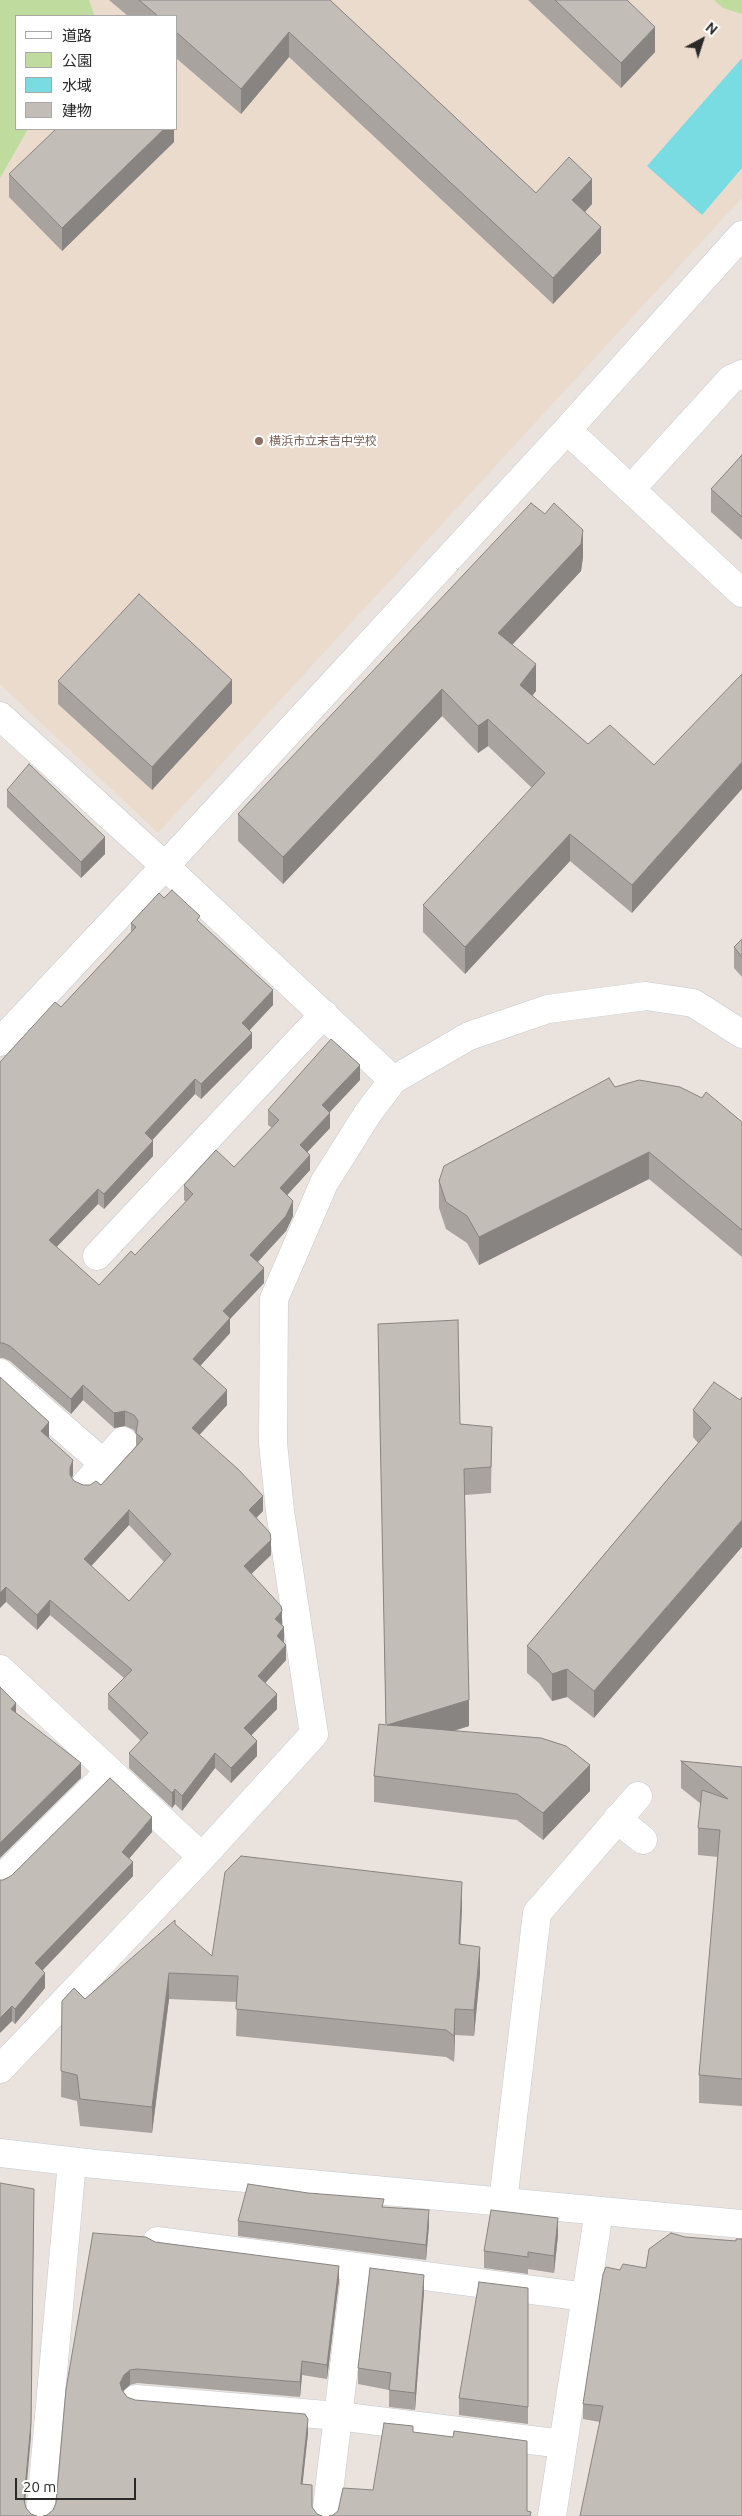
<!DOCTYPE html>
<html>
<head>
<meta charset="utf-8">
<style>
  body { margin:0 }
  #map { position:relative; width:742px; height:2516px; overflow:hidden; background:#eae2dd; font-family:Ubuntu,"Noto Sans JP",sans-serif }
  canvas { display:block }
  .legend { position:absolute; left:15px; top:15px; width:162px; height:115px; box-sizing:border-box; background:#fff; border:1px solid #a9a9a9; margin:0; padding:6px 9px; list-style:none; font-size:15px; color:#292929 }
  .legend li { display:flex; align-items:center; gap:10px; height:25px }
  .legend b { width:25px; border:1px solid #a9a9a9 }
  .north { position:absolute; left:677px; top:15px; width:50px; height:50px; -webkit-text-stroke:4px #fff; paint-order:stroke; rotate:40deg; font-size:14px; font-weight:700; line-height:20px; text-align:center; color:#292929 }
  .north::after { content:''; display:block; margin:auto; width:18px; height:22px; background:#292929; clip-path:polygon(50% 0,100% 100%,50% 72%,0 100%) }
  .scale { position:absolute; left:15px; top:2478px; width:121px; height:22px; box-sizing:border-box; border:2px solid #292929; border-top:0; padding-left:6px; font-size:15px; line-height:18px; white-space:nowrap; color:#292929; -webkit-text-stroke:4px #fff; paint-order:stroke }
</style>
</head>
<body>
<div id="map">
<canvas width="742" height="2516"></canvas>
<ul class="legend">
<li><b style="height:6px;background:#fff"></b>道路</li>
<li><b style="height:14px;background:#bfdc9e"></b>公園</li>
<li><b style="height:14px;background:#79dce3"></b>水域</li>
<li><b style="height:14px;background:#c3bdb8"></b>建物</li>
</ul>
<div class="north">N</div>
<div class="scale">20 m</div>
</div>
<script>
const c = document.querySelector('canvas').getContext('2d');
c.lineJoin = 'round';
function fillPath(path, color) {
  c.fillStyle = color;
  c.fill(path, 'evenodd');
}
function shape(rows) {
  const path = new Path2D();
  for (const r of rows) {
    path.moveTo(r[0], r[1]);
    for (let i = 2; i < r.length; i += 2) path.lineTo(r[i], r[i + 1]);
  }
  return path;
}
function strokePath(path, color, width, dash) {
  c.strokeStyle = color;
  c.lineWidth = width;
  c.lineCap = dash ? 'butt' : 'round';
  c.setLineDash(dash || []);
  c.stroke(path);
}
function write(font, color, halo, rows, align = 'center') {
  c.font = font + ' Ubuntu,"Noto Sans JP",sans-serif';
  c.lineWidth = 4;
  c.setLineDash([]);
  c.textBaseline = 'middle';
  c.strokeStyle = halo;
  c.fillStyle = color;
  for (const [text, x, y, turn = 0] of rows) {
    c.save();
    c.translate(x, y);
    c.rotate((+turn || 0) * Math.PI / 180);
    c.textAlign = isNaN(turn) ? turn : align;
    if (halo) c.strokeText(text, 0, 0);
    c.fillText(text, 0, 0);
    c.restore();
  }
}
fillPath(shape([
  [0,0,742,0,742,198,158,833,0,684],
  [16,16,176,16,176,129,16,129]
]), '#eadbcd');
fillPath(shape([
  [0,0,89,0,94,14,93,16,16,16,16,129,28,129,0,178],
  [714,0,742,0,742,14,723,8]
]), '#bfdc9e');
fillPath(shape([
  [742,58,742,168,702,215,647,166]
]), '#79dce3');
const minor = shape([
  [567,430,742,593],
  [631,489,731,379,742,374],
  [0,716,165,866,393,1080],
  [0,1042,165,866,567,430,742,235],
  [97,1256,324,1014],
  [0,1373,103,1463],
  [85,1485,123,1441],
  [0,1669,202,1857],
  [617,1819,643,1840],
  [0,1880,110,1771],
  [0,2069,202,1857,314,1734,280,1511,273,1443,274,1299,324,1183,368,1113,393,1080,469,1036,548,1009,646,996,693,1003,742,1034],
  [0,2153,95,2164,742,2224],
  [503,2202,537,1913,638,1796],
  [157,2241,586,2297],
  [136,2399,338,2416,563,2444],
  [40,2516,72,2162],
  [326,2516,356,2267],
  [552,2516,599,2211]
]);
strokePath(minor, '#c4cad2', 29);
strokePath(minor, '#fff', 28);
fillPath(shape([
  [109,0,330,0,536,193,592,204,585,212,601,253,553,304,289,57,241,114,176,58,176,16,128,16],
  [528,0,627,0,655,52,621,88],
  [174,129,174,142,62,251,9,197,9,174],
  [742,455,742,540,711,512,711,489],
  [583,557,581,571,512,645,536,691,532,696,588,744,654,765,632,913,570,861,465,974,423,932,423,905,532,788,488,746,478,753,442,716,283,884,238,841,238,814],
  [58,681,232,703,152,790,58,704],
  [7,790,105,854,81,878,7,807],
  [164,898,200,923,273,1005,250,1030,252,1048,201,1099,195,1094,152,1140,153,1156,104,1209,98,1204,56,1247,99,1285,135,1255,186,1202,184,1200,184,1185,234,1167,272,1128,268,1125,268,1110,360,1080,330,1112,330,1128,307,1152,310,1170,287,1195,293,1216,286,1231,258,1262,264,1283,230,1319,230,1333,200,1366,227,1405,199,1435,263,1511,256,1518,271,1555,251,1574,282,1625,286,1660,265,1683,277,1709,251,1735,257,1756,231,1783,215,1768,182,1811,175,1804,172,1808,129,1768,129,1753,141,1741,108,1709,108,1694,124,1678,50,1615,37,1630,6,1602,0,1377,49,1437,73,1475,72,1478,74,1481,83,1485,101,1485,136,1446,136,1434,134,1430,125,1426,114,1428,83,1400,71,1414,10,1361,3,1358,0,1358,0,1062,61,1007,131,932,131,923],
  [129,1525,164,1562,129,1601,91,1566],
  [742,939,742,977,734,968,734,947],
  [615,1087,742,1122,742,1257,649,1179,479,1265,467,1243,446,1229,439,1208,439,1181],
  [378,1324,460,1424,492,1427,491,1493,465,1495,469,1726,454,1731,590,1791,543,1840,517,1820,374,1802,374,1776,386,1725],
  [740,1400,594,1718,567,1697,552,1701,539,1683,527,1673,527,1646,698,1443,693,1437,693,1410],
  [681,1761,742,1767,742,2106,699,2103,699,2075,718,1857,698,1855,698,1828,701,1804,681,1788],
  [152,1832,129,1858,133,1876,43,1970,45,1988,15,2024,12,2021,3,1880],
  [462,1908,460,1944,480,1973,474,2036,455,2035,454,2062,446,2057,236,2036,237,2002,169,1999,152,2133,80,2126,77,2101,61,2097,62,2001,85,1999,175,1925,212,1956],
  [384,2207,429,2225,426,2260,238,2236,238,2221],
  [558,2235,554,2273,528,2269,528,2274,484,2268,484,2251],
  [685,2237,736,2241,600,2422,583,2419,583,2404,620,2270,646,2268],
  [155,2242,339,2280,327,2379,302,2375,300,2397,137,2383,130,2385,124,2390,123,2392,127,2397,135,2400,308,2433,302,2484,312,2508,317,2514,47,2515,53,2510],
  [528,2288,528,2424,459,2415,459,2398],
  [424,2292,415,2410,389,2407,389,2390,358,2384,358,2368]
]), '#a8a39e');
fillPath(shape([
  [655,27,655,52,621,88,621,63],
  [289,32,289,57,241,114,241,89],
  [164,129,174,129,174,142,62,251,62,228],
  [592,179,592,204,572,226,572,200],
  [601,227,601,253,553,304,553,278],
  [583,530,583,557,581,571,498,660,498,633],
  [536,664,536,691,520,712,520,685],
  [232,680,232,703,152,790,152,767],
  [442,689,442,716,283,884,283,857],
  [488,719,488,746,478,753,478,726],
  [742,762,742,789,632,913,632,885],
  [570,834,570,861,465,974,465,947],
  [105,837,105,854,81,878,81,862],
  [273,990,273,1005,242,1038,242,1023],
  [252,1033,252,1048,201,1099,201,1084],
  [360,1065,360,1080,322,1120,322,1105],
  [195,1079,195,1094,145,1148,145,1133],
  [330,1113,330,1128,300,1160,300,1145],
  [153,1141,153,1156,104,1209,104,1194],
  [649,1152,649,1179,479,1265,479,1237],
  [310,1155,310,1170,280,1203,280,1188],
  [98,1189,98,1204,49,1255,49,1240],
  [293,1201,293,1216,286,1231,250,1270,250,1255],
  [264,1268,264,1283,230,1319,230,1333,193,1374,193,1359,223,1311],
  [83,1385,83,1400,71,1414,71,1399],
  [227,1390,227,1405,192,1443,192,1428],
  [125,1411,125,1426,114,1428,114,1413],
  [49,1422,49,1437,41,1446,41,1431],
  [73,1460,73,1475,70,1483,70,1468],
  [263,1496,263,1511,249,1525,249,1510],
  [129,1510,129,1525,84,1574,84,1559],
  [742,1520,742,1547,594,1718,594,1691],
  [271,1540,271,1555,244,1581,244,1566],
  [6,1587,6,1602,0,1608,0,1593],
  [50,1600,50,1615,37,1630,37,1615],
  [282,1611,282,1626,275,1619],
  [284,1627,284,1642,277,1651,277,1636],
  [286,1645,286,1660,258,1691,258,1676],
  [567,1669,567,1697,552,1701,552,1674],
  [277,1694,277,1709,244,1743,244,1728],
  [469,1700,469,1726,387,1751,387,1725],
  [16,1703,16,1717,11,1709],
  [257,1741,257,1756,231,1783,231,1768],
  [215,1753,215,1768,182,1811,182,1796],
  [81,1763,81,1778,0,1858,0,1843],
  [590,1765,590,1791,543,1840,543,1813],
  [175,1789,175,1804,172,1808,172,1793],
  [152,1817,152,1832,122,1867,122,1852],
  [133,1862,133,1876,35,1978,35,1963],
  [462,1882,462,1908,459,1970,459,1944],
  [480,1947,480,1973,474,2036,474,2010],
  [45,1973,45,1988,15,2024,15,2009],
  [169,1973,169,1999,152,2133,152,2107],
  [12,2006,12,2021,0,2033,0,2018],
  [455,2009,455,2035,454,2062,454,2036],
  [34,2189,31,2437,24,2515,24,2500],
  [429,2210,429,2225,426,2260,426,2245],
  [558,2218,558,2235,554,2273,554,2256],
  [339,2266,339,2280,327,2379,327,2365],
  [424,2275,424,2292,415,2410,415,2393],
  [302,2361,302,2375,300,2397,300,2382],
  [130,2370,130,2385,124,2390,120,2398,120,2383,124,2375],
  [308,2419,308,2433,301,2499,301,2484]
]), '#888481');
const building = shape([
  [139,0,330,0,536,193,569,157,592,179,572,200,601,227,553,278,289,32,241,89,176,32,176,16,158,16,139,0],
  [555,0,627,0,655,27,621,63,555,0],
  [56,129,164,129,62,228,9,174,56,129],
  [742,455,742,517,711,489,742,455],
  [531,503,545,514,554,503,583,530,581,544,498,633,536,664,520,685,588,744,610,725,654,765,742,674,742,762,632,885,570,834,465,947,423,905,545,773,488,719,478,726,442,689,283,857,238,814,531,503],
  [139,594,232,680,152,767,58,681,139,594],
  [29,764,105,837,81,862,7,790,29,764],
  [172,890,200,916,197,920,273,990,242,1023,252,1033,201,1084,195,1079,145,1133,153,1141,104,1194,98,1189,49,1240,99,1285,131,1251,135,1255,193,1194,184,1185,216,1150,234,1167,279,1120,268,1110,331,1039,360,1065,322,1105,330,1113,300,1145,310,1155,280,1188,293,1201,286,1216,250,1255,264,1268,223,1311,230,1318,193,1359,227,1390,192,1428,239,1470,263,1496,249,1510,270,1533,271,1540,244,1566,281,1606,282,1611,275,1619,284,1627,277,1636,286,1645,258,1676,277,1694,244,1728,257,1741,231,1768,215,1753,182,1796,175,1789,172,1793,129,1753,148,1733,108,1694,132,1670,50,1600,37,1615,6,1587,0,1593,0,1377,49,1422,41,1431,73,1460,70,1468,70,1475,74,1481,83,1485,90,1485,96,1481,101,1485,143,1439,136,1433,138,1421,134,1415,125,1411,114,1413,83,1385,71,1399,10,1346,3,1343,0,1343,0,1062,55,1002,61,1007,136,927,131,923,159,893,164,898,172,890],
  [129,1510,171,1554,129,1601,84,1559,129,1510],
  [742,939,742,957,734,947,742,939],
  [609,1078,615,1087,639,1080,680,1087,702,1098,706,1092,742,1122,742,1230,649,1152,479,1237,467,1216,446,1202,439,1181,444,1166,609,1078],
  [458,1320,460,1424,492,1427,491,1467,464,1469,469,1700,387,1725,541,1738,566,1746,590,1765,543,1813,517,1794,374,1776,379,1724,386,1725,378,1324,458,1320],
  [714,1382,740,1400,742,1397,742,1520,594,1691,567,1669,552,1674,539,1656,527,1646,711,1428,693,1410,714,1382],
  [0,1687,16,1703,11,1709,81,1763,0,1843,0,1687],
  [681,1761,742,1767,742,2079,699,2075,720,1830,698,1828,702,1790,728,1799,681,1761],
  [110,1778,152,1817,122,1852,133,1862,35,1963,45,1973,15,2009,12,2006,0,2018,0,1880,3,1880,11,1876,110,1778],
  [241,1856,462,1882,459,1944,480,1947,474,2010,455,2009,454,2036,446,2030,236,2009,238,1976,169,1973,152,2107,80,2099,77,2075,61,2071,62,2001,74,1988,85,1999,175,1920,175,1924,212,1956,225,1872,241,1856],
  [0,2183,34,2189,31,2423,24,2500,26,2508,31,2514,37,2516,0,2516,0,2183],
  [248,2184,308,2193,384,2199,382,2207,429,2210,426,2245,238,2221,248,2184],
  [491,2210,558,2218,554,2256,528,2252,528,2257,484,2251,491,2210],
  [93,2233,146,2237,155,2242,339,2266,327,2365,302,2361,300,2382,137,2369,130,2370,124,2375,120,2383,122,2390,127,2397,135,2400,305,2414,308,2419,301,2484,312,2485,312,2507,317,2514,322,2516,43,2516,47,2515,53,2510,56,2503,66,2389,93,2233],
  [671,2233,685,2237,736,2241,736,2239,742,2239,742,2516,580,2516,603,2406,583,2404,603,2274,606,2267,620,2270,623,2264,646,2268,649,2249,671,2233],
  [370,2268,424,2275,415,2393,389,2390,391,2373,358,2368,370,2268],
  [479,2282,528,2288,528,2407,459,2398,479,2282],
  [384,2423,413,2426,413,2432,453,2437,454,2431,527,2441,527,2511,531,2512,530,2516,329,2516,333,2515,338,2511,343,2488,373,2490,384,2423]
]);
fillPath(building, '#c3bdb8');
strokePath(building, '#888481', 1);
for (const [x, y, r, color] of [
  [259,441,5,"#8d6e63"]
]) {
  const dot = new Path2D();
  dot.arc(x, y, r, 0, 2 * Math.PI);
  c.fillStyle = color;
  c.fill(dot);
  strokePath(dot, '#fff', 2);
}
write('12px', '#785e54', '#fff', [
  ["横浜市立末吉中学校",269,441]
], 'left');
</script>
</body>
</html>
